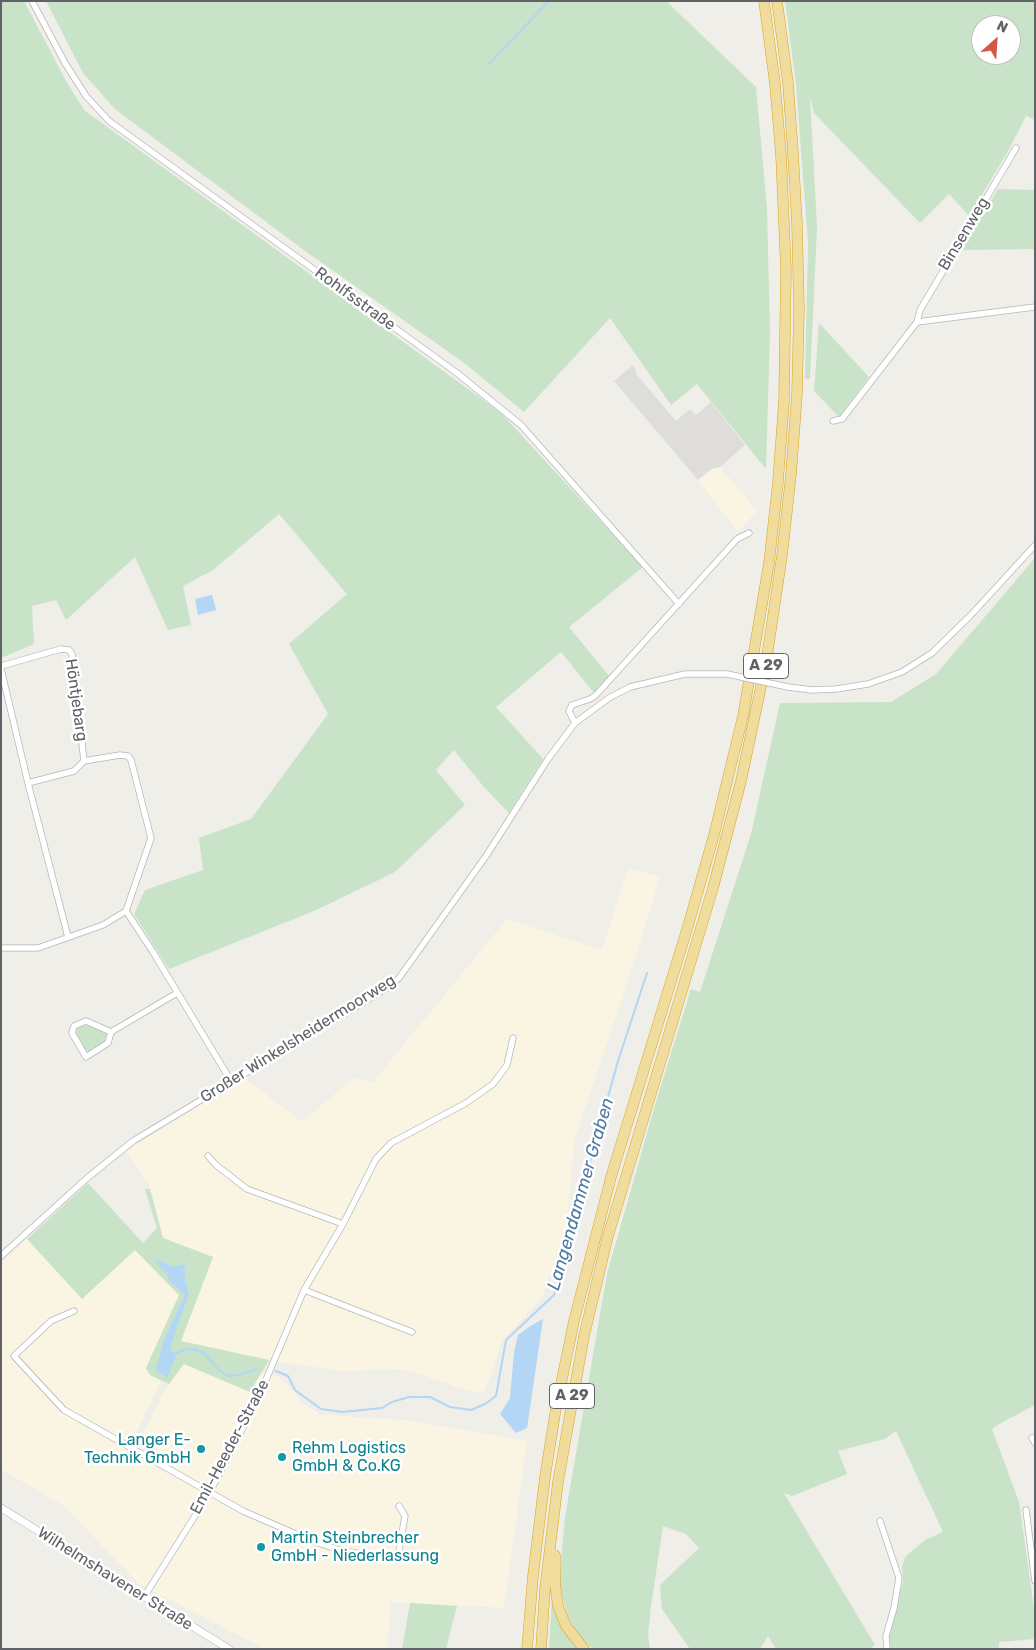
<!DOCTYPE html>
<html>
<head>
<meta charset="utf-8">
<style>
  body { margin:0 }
  #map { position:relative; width:1036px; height:1650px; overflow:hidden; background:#efeee8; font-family:Rubik,sans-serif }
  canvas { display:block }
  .frame { position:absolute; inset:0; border:2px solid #5f6266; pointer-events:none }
  .north { position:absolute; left:971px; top:15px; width:50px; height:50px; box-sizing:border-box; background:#fff; border:1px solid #bfc0c2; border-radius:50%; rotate:26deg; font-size:14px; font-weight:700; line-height:20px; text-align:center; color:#5f6266 }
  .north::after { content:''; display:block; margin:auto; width:18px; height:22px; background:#d45749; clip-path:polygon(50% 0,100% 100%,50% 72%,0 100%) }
</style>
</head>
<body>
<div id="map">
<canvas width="1036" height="1650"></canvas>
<div class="frame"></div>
<div class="north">N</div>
</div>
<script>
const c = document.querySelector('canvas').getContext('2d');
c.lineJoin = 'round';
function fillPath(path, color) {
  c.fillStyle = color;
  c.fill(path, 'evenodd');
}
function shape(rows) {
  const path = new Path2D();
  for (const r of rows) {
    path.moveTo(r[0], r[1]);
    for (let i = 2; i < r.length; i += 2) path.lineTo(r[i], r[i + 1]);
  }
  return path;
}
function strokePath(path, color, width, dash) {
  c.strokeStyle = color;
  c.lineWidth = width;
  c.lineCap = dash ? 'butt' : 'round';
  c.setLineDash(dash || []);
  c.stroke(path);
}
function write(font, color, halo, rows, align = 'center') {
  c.font = font + ' Rubik,sans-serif';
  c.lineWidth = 5;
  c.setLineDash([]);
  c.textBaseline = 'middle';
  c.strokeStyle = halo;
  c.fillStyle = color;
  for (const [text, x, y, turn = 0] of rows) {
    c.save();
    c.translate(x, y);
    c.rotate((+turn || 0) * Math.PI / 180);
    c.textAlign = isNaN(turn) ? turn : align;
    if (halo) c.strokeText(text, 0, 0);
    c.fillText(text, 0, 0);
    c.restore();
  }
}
fillPath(shape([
  [720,467,757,511,738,532,698,480,712,468],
  [628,868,660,877,627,985,574,1141,566,1232,542,1297,503,1340,489,1379,483,1393,465,1390,425,1376,400,1369,340,1371,269,1360,181,1341,213,1257,163,1238,149,1184,126,1152,243,1077,302,1122,355,1077,373,1082,507,919,602,950],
  [27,1239,82,1299,135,1250,179,1295,146,1368,150,1375,161,1381,133,1439,139,1442,168,1384,184,1364,249,1392,262,1372,279,1377,286,1383,303,1404,321,1415,405,1420,527,1441,504,1608,391,1602,387,1649,265,1649,138,1583,64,1506,1,1469,1,1263]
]), '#faf5e2');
fillPath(shape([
  [633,365,637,375,676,421,690,409,696,415,711,402,745,445,720,467,712,469,698,480,614,381]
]), '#deddda');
fillPath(shape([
  [1,1,24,1,65,79,84,110,501,413,643,567,569,627,610,677,595,694,561,652,496,707,543,759,509,813,483,786,454,750,436,770,465,805,395,872,314,911,169,969,134,914,145,890,203,870,199,838,251,819,328,714,289,644,347,594,279,514,213,570,183,586,191,625,168,630,135,557,66,620,56,600,32,606,34,644,1,658],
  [46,1,666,1,756,87,767,208,770,332,766,469,697,384,671,405,610,318,524,412,463,362,305,251,115,109,83,73],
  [785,1,1035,1,1035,120,1026,116,1007,153,969,216,949,194,920,223,814,113,810,97,817,228,810,379,805,379,808,243,796,84],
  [981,25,1011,25,1011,55,981,55],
  [998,189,1035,190,1035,249,960,250],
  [819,323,869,377,839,417,814,391],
  [1035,558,1035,1405,1001,1423,992,1429,1019,1502,1035,1615,1035,1639,999,1642,999,1649,891,1649,888,1637,903,1582,902,1567,905,1557,925,1540,943,1532,896,1431,885,1439,838,1451,847,1474,792,1496,784,1493,875,1645,869,1649,776,1649,768,1636,760,1649,690,1649,662,1609,660,1588,661,1584,699,1548,686,1534,663,1526,651,1606,648,1635,650,1649,593,1649,580,1636,569,1619,563,1600,560,1582,561,1560,565,1517,607,1274,655,1105,691,989,700,992,751,834,780,703,891,702,936,674],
  [86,1025,108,1034,106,1036,104,1043,91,1049,90,1052,83,1048,75,1033,78,1026],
  [88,1183,143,1243,157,1228,145,1189,150,1189,163,1238,213,1257,181,1341,269,1360,250,1392,184,1364,169,1384,150,1375,146,1368,179,1295,135,1250,82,1299,27,1239],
  [552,1596,581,1649,549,1649],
  [410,1603,457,1606,446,1649,402,1649]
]), '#c8e3c8');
fillPath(shape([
  [212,595,216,610,198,615,195,599],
  [156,1259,173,1267,183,1264,185,1269,185,1283,189,1293,170,1348,176,1357,167,1378,156,1370,164,1340,185,1295,170,1281,166,1272,159,1266],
  [543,1319,527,1428,516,1433,500,1414,510,1398,514,1352,518,1335,532,1325]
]), '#b2d6f4');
strokePath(shape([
  [489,64,549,1],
  [174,1354,183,1350,192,1349,204,1353,220,1371,228,1376,239,1375,257,1369],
  [276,1371,288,1376,295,1390,321,1409,342,1412,382,1408,392,1402,409,1397,430,1397,450,1407,471,1410,485,1404,496,1396,506,1340,554,1295,571,1230,618,1061,647,973]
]), '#b2d6f4', 2);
const minor = shape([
  [32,1,65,63,86,96,109,121,457,373,521,425,679,604],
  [917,322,920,310,1016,148],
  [833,421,842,419,917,322,1035,307],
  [1,666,61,649,69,650,72,654,84,761,120,755,128,756,131,760,151,838,126,911],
  [1,669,28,783,68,937],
  [788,687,812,690,836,689,868,684,902,672,932,653,971,615,1035,545],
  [575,723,569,711,572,705,590,699,596,695,737,539,749,533],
  [28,783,74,771,84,761],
  [1,948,38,948,103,925,126,911,153,952,231,1081],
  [111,1032,108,1043,86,1057,72,1033,74,1026,86,1021,111,1032,177,993],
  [208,1156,216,1165,247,1189,343,1224],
  [1,1256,86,1179,133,1141,387,988,399,978,486,856,548,759,575,723,609,698,630,687,685,674,727,674],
  [304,1290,412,1332],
  [74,1311,51,1321,14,1356,64,1410,243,1511,312,1541,343,1551,389,1558,397,1555,399,1551,405,1516,399,1506],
  [1032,1438,1035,1443],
  [1026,1510,1035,1581],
  [880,1521,899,1578,894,1608,886,1636,887,1649],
  [144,1597,210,1492,260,1394,304,1290,343,1224,376,1159,391,1143,466,1103,493,1084,507,1065,513,1038]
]);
const tertiary = shape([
  [1,1508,229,1649]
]);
const motorway = shape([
  [555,1555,555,1584,558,1606,566,1626,584,1649],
  [527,1649,533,1576,545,1477,556,1408,574,1321,611,1177,688,926,714,835,743,716,769,563,778,482,784,401,786,270,781,155,775,84,764,1],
  [541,1649,545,1589,558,1482,584,1336,608,1236,713,888,741,781,766,663,782,556,791,475,797,394,799,308,797,223,793,153,788,83,777,1]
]);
strokePath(minor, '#b4b7ba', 7);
strokePath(tertiary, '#b4b7ba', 8);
strokePath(motorway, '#d9a31e', 11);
strokePath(minor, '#fff', 5.5);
strokePath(tertiary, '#fff', 7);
strokePath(motorway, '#f0dd9e', 10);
const minorBridge = shape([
  [727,674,788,687]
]);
strokePath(minorBridge, '#b4b7ba', 7, []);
strokePath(minorBridge, '#fff', 5.5);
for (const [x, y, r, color] of [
  [201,1449,5,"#0f9aa8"],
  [282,1457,5,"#0f9aa8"],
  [261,1547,5,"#0f9aa8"]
]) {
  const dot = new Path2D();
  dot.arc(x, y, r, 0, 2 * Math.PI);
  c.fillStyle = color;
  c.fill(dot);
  strokePath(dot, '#fff', 2);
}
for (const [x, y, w] of [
  [766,666,45],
  [572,1396,45]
]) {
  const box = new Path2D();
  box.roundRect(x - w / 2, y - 12.5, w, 25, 4);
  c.fillStyle = '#fff';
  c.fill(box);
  strokePath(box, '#5f6266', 1);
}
write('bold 15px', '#5f6266', null, [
  ["A 29",766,666],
  ["A 29",572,1396]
]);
write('16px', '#5f6266', '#fff', [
  ["Binsenweg",964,234,-59],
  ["Rohlfsstraße",355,299,36],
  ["Höntjebarg",76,700,82],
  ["Großer Winkelsheidermoorweg",298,1039,-32],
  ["Emil-Heeder-Straße",230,1447,-62],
  ["Wilhelmshavener Straße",115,1579,32]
]);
write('16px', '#0d838f', '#fff', [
  ["Langer E-",191,1440,"right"],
  ["Technik GmbH",191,1458,"right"],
  ["Rehm Logistics",292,1448],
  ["GmbH & Co.KG",292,1466],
  ["Martin Steinbrecher",271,1538],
  ["GmbH - Niederlassung",271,1556]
], 'left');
write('italic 18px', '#5078a5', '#fff', [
  ["Langendammer Graben",581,1194,-74]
]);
</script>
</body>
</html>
